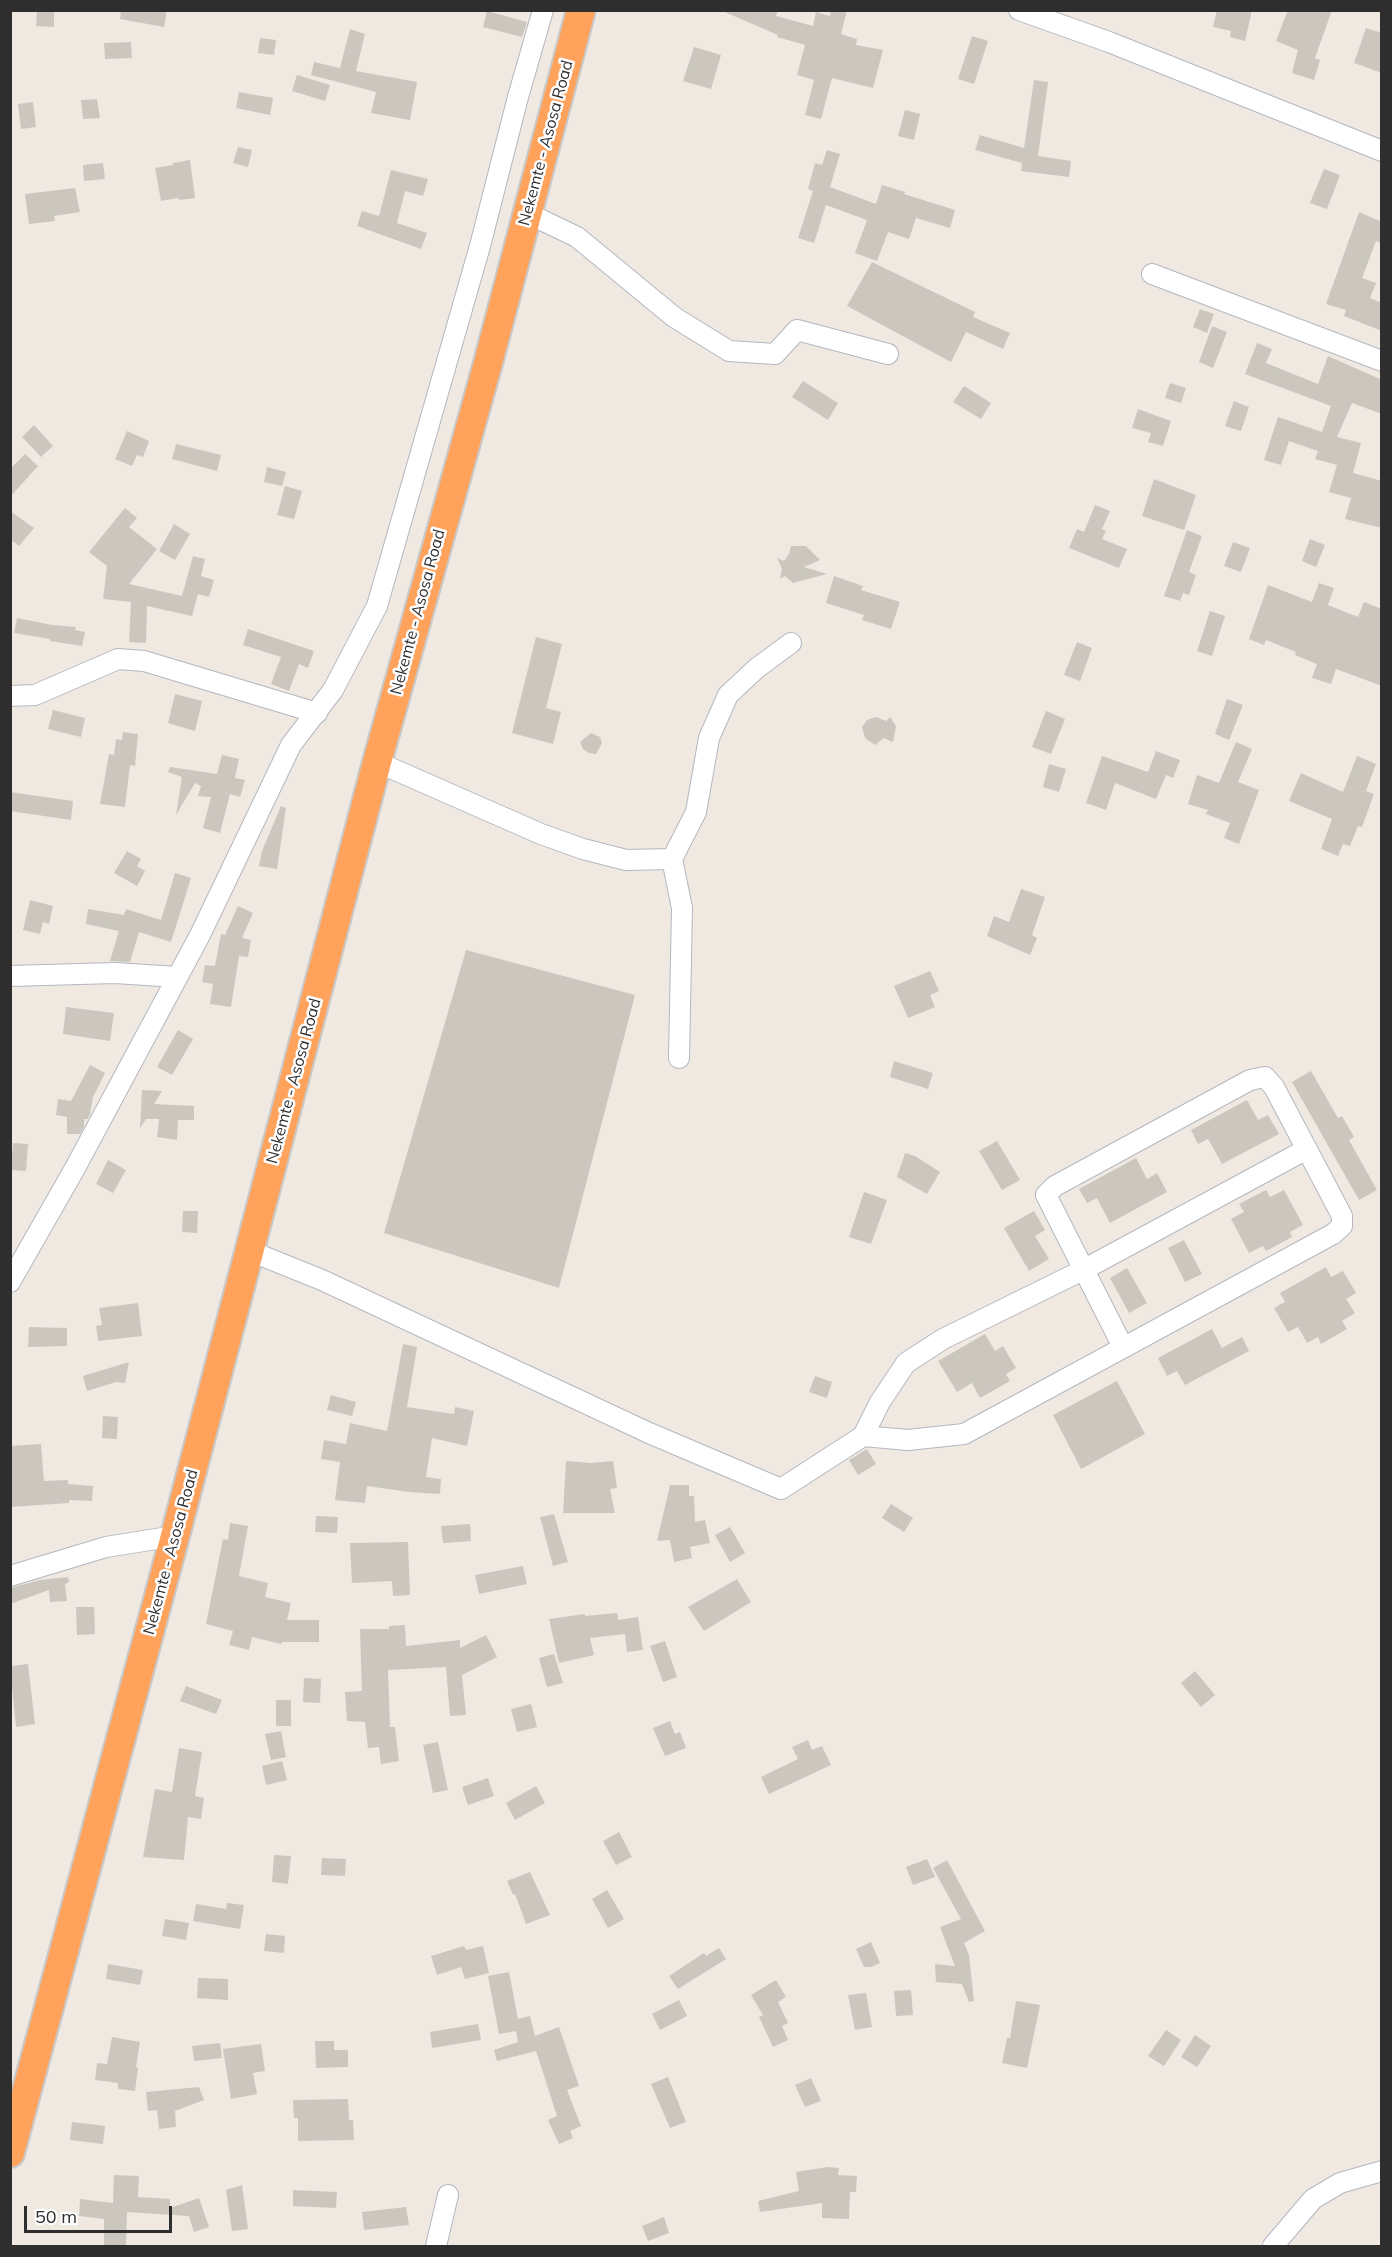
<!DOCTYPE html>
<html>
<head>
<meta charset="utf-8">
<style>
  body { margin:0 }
  #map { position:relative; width:1392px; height:2257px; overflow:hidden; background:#efe9e1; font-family:Mulish,sans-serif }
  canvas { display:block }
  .frame { position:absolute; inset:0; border:12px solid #2e2e2e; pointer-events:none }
  .scale { position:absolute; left:24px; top:2206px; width:148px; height:27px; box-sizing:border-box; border:3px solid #2e2e2e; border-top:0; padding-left:8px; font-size:18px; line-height:21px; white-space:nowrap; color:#2e2e2e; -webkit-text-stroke:4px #fff; paint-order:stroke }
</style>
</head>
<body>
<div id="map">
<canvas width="1392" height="2257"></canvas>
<div class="frame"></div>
<div class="scale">50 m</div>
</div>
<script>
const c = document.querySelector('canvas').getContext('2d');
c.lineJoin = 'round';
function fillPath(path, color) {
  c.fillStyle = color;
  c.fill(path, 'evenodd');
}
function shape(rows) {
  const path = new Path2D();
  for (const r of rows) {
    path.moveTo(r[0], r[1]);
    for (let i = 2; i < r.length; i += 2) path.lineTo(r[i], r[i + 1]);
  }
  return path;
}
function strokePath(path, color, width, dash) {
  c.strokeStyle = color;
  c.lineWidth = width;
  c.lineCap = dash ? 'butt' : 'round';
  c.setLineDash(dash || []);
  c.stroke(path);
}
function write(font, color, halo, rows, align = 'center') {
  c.font = font + ' Mulish,sans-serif';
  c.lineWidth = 5;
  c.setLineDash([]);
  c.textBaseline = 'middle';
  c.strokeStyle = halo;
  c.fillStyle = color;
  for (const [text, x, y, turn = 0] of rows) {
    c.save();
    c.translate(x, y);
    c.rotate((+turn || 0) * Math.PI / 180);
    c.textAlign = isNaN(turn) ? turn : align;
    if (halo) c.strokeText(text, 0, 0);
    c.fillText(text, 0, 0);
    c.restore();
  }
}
fillPath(shape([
  [37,10,54,10,54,27,36,26],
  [121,10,167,10,164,27,120,19],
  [720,10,778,10,776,16,813,26,816,12,830,16,831,10,847,10,841,34,857,39,856,45,883,50,873,88,832,78,821,119,805,115,814,80,797,75,805,45,777,37,778,35],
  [1217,10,1252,10,1245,41,1230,37,1231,31,1213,27],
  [1288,10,1332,10,1315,58,1320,60,1314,80,1292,73,1298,50,1276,41],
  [487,11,527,22,522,37,483,27],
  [1366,28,1382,33,1382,73,1354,63],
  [350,29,365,34,356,71,417,82,410,120,371,113,376,92,311,75,314,62,340,68],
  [972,36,988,41,974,84,958,79],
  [260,38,276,40,274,55,258,53],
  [131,42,132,58,105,59,104,43],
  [694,47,721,55,711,89,683,81],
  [297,75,330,85,325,101,292,91],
  [1034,80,1048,82,1038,156,1071,161,1069,177,1021,171,1022,163,975,150,980,135,1024,148],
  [239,92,273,98,270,115,236,108],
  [97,99,100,118,83,119,81,100],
  [33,102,36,127,21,129,18,104],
  [905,110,920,114,914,140,898,136],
  [238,147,252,150,248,167,233,163],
  [827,150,840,154,830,187,876,204,882,185,905,192,904,194,955,210,950,228,916,218,909,239,888,232,877,261,855,253,867,220,826,205,814,243,798,238,813,191,808,189,815,163,822,165],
  [190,160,195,198,179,200,178,198,161,201,155,168,173,165,173,163],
  [103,163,105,179,84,181,83,165],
  [1324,169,1340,175,1327,209,1310,203],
  [391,170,428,179,423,196,405,191,397,223,427,233,421,249,357,226,362,211,379,216],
  [75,188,80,212,54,216,55,221,29,224,25,194],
  [1359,212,1382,222,1382,243,1376,241,1362,278,1376,283,1370,298,1382,303,1382,331,1344,316,1346,310,1326,304],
  [872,262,975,312,973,317,1010,333,1003,349,966,332,951,362,847,306],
  [1200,309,1214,314,1207,333,1193,327],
  [1212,326,1227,332,1213,368,1199,362],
  [1257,343,1272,349,1266,363,1318,384,1328,356,1382,380,1382,414,1352,403,1337,437,1361,443,1353,473,1382,481,1382,528,1345,519,1351,498,1329,492,1337,465,1315,459,1318,451,1289,441,1281,465,1264,460,1278,417,1322,432,1331,406,1245,374],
  [803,381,838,403,828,420,792,397],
  [1170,383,1186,388,1181,403,1165,398],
  [964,386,991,403,981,419,953,402],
  [1234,401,1249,407,1241,431,1225,426],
  [1138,409,1171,421,1163,446,1148,442,1151,433,1132,428],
  [34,425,53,446,41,457,22,437],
  [127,431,149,441,143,457,137,455,132,466,115,459],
  [176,444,221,455,217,471,172,459],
  [25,454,38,466,10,497,10,469],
  [267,467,286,472,282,486,264,482],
  [1154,479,1196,495,1184,530,1142,516],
  [285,486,302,491,294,519,277,515],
  [1095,505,1110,511,1102,529,1106,531,1102,539,1127,549,1119,568,1069,548,1077,529,1084,532],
  [125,508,137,518,129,527,157,549,129,584,182,596,193,556,205,559,201,576,214,580,209,597,198,594,192,616,147,606,146,643,129,642,131,602,103,599,107,566,89,552],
  [10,511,34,528,19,546,10,539],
  [174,524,190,534,175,560,159,551],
  [1187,530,1202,536,1189,572,1196,575,1189,595,1183,593,1180,601,1164,596],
  [1310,539,1325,545,1316,567,1302,561],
  [1233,542,1250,548,1241,572,1224,566],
  [791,546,806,546,820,560,804,567,827,574,793,583,785,576,780,579,782,569,777,558,784,561,789,554],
  [834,576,863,586,861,590,900,602,891,629,862,620,864,615,826,603],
  [1319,583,1334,588,1328,605,1358,617,1364,602,1382,609,1382,686,1336,669,1331,684,1312,678,1317,664,1295,655,1296,652,1266,640,1264,645,1249,639,1268,585,1312,602],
  [1210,611,1225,616,1212,656,1197,651],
  [17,618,52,625,76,627,75,630,85,632,82,646,50,641,50,639,14,633],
  [248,629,314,651,308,668,299,664,289,691,271,684,281,657,243,645],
  [536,637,562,644,546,708,561,712,553,744,512,733],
  [1077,642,1092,648,1080,681,1064,675],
  [175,694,202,701,195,731,168,723],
  [1227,699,1243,705,1229,740,1215,734],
  [53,710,85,718,81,737,48,729],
  [1046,711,1065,719,1051,754,1032,747],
  [876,717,886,721,890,717,896,726,893,742,884,738,875,745,865,738,862,727,867,720],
  [123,732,138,734,135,766,130,765,125,807,100,804,109,754,114,755,116,739,122,740],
  [591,733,600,737,602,743,596,754,589,753,583,749,580,742],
  [1236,742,1252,749,1238,782,1259,790,1239,844,1224,838,1230,823,1206,814,1208,810,1188,804,1197,775,1219,783],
  [1156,751,1180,760,1173,778,1166,775,1156,799,1115,783,1106,810,1086,803,1102,756,1148,772],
  [222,755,239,759,235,778,245,780,240,797,230,794,220,833,203,828,211,797,198,796,201,786,195,783,176,815,182,777,168,772,170,767,217,774],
  [1357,756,1376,764,1366,791,1374,794,1362,827,1358,826,1350,846,1343,844,1338,856,1321,849,1332,819,1289,801,1301,773,1343,792],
  [1049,764,1066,769,1059,792,1043,787],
  [10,792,73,801,71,820,10,811],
  [281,806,286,808,277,869,259,866,262,851],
  [127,851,141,859,137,866,145,871,137,886,114,873],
  [175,873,191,878,171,942,139,932,130,962,110,961,119,931,86,924,88,909,124,915,126,909,161,920],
  [1021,889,1045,897,1032,935,1037,938,1030,955,987,936,994,916,1009,922],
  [30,900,53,906,49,924,43,922,40,934,23,930],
  [238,906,253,913,242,938,251,940,248,957,239,956,231,1007,210,1004,213,984,202,982,205,965,215,966,221,934,225,935],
  [466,950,635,995,559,1288,384,1233],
  [930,971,939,991,930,995,935,1007,908,1018,894,986],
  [66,1007,114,1013,110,1041,63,1034],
  [178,1030,193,1039,172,1075,157,1067],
  [894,1061,933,1073,928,1089,890,1077],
  [90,1065,105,1073,93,1097,90,1114,88,1119,84,1119,84,1127,80,1134,67,1134,67,1117,56,1115,58,1099,71,1101],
  [1311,1071,1338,1118,1342,1116,1354,1137,1349,1140,1377,1190,1359,1200,1292,1082],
  [142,1090,162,1091,154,1104,194,1106,194,1120,178,1120,177,1140,157,1137,159,1119,146,1119,140,1128],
  [1247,1100,1258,1120,1268,1115,1279,1134,1222,1164,1208,1139,1198,1144,1191,1130],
  [997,1141,1020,1180,1002,1190,979,1151],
  [13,1143,28,1144,26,1171,11,1170],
  [905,1153,915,1156,940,1172,927,1194,897,1177],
  [1136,1158,1147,1179,1157,1173,1167,1192,1110,1223,1097,1198,1087,1203,1079,1189],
  [108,1160,126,1170,113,1193,96,1184],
  [1266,1190,1270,1197,1284,1190,1303,1225,1290,1232,1292,1237,1266,1251,1263,1246,1249,1253,1231,1219,1244,1212,1239,1204],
  [864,1192,887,1200,871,1244,849,1237],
  [183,1211,198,1211,197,1233,182,1232],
  [1034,1211,1045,1230,1035,1236,1049,1259,1029,1271,1004,1228],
  [1184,1240,1202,1274,1185,1282,1168,1248],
  [1326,1267,1331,1277,1343,1271,1356,1293,1346,1299,1355,1313,1342,1321,1347,1329,1321,1344,1318,1337,1307,1343,1298,1327,1288,1332,1274,1308,1285,1302,1280,1293],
  [1127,1268,1147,1303,1129,1313,1110,1278],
  [138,1303,142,1336,98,1341,96,1326,102,1325,99,1308],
  [29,1327,67,1328,67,1346,28,1347],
  [1212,1329,1222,1348,1242,1337,1249,1351,1185,1385,1177,1371,1167,1376,1158,1358],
  [985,1334,995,1351,1003,1346,1016,1368,1006,1374,1010,1381,980,1398,972,1383,957,1392,938,1361],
  [403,1344,417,1347,407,1407,454,1414,455,1407,474,1411,467,1446,432,1438,426,1477,441,1479,440,1494,409,1492,367,1486,365,1503,335,1500,340,1462,321,1459,324,1440,346,1444,350,1423,387,1431],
  [129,1362,125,1383,116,1382,87,1391,83,1376],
  [815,1376,832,1382,827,1398,809,1392],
  [1117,1381,1145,1434,1081,1469,1053,1415],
  [331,1395,356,1402,352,1416,327,1410],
  [103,1416,118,1417,117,1439,102,1438],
  [41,1444,44,1481,68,1480,68,1484,93,1486,92,1501,69,1500,69,1503,10,1507,10,1446],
  [867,1449,876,1464,858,1475,849,1460],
  [566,1461,591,1463,613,1461,617,1488,610,1489,615,1513,563,1513],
  [670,1485,689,1485,689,1496,694,1496,695,1522,705,1520,710,1543,690,1547,692,1558,674,1562,670,1540,657,1541],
  [891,1504,913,1518,904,1532,882,1518],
  [554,1514,568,1562,553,1566,540,1517],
  [316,1516,338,1517,337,1533,315,1532],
  [230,1523,248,1526,239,1576,268,1583,265,1597,291,1603,287,1620,319,1620,319,1642,282,1642,281,1644,252,1637,249,1650,229,1645,233,1631,206,1624,223,1539,228,1540],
  [470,1524,471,1541,443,1543,441,1526],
  [730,1527,745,1553,730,1562,715,1535],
  [408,1542,410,1595,393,1596,392,1581,352,1583,350,1543],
  [523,1566,527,1584,479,1594,475,1575],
  [68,1577,69,1582,65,1584,67,1601,50,1602,49,1590,10,1604,10,1588,40,1580],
  [737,1579,751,1602,704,1631,688,1607],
  [76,1607,94,1607,95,1634,77,1635],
  [617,1613,618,1620,638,1617,643,1650,627,1652,625,1634,590,1638,594,1655,559,1663,549,1619,585,1614,585,1616],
  [405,1625,406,1646,460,1640,460,1648,486,1635,497,1657,462,1675,466,1715,450,1716,446,1667,388,1670,390,1727,395,1727,399,1761,381,1764,379,1747,368,1748,365,1722,347,1721,345,1692,362,1691,360,1629,389,1629,389,1626],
  [665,1641,677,1677,663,1682,650,1646],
  [554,1654,563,1683,547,1687,539,1658],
  [28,1664,35,1724,16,1727,10,1666],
  [1195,1671,1215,1695,1201,1707,1181,1683],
  [304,1678,321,1679,320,1703,303,1702],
  [186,1686,222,1700,216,1714,180,1701],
  [276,1700,291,1700,291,1726,276,1726],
  [531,1704,537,1727,517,1732,511,1709],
  [670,1721,675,1734,680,1732,686,1748,665,1756,653,1728],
  [281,1731,286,1757,271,1760,265,1734],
  [808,1740,812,1750,822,1746,831,1765,769,1794,761,1777,798,1759,792,1747],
  [438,1742,448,1790,433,1793,423,1745],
  [179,1748,202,1752,195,1796,204,1798,201,1819,188,1817,184,1860,143,1857,155,1789,172,1792],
  [282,1761,287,1780,266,1785,262,1766],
  [488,1778,494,1796,468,1805,462,1787],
  [536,1786,545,1803,515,1820,506,1803],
  [619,1832,632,1857,616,1865,603,1841],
  [274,1855,291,1856,288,1884,272,1882],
  [322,1858,346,1859,345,1876,321,1875],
  [927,1859,935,1877,913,1885,906,1867],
  [947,1860,985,1931,964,1943,969,1955,974,2001,969,2002,962,1984,936,1982,935,1964,955,1966,940,1927,961,1919,933,1868],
  [530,1872,550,1915,526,1924,515,1894,513,1895,507,1881],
  [607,1890,624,1919,608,1928,592,1899],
  [227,1903,244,1905,240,1929,193,1921,196,1904,226,1909],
  [165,1919,189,1923,186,1940,162,1936],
  [266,1934,285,1936,284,1953,264,1951],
  [871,1942,880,1963,871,1967,864,1967,856,1949],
  [464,1946,466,1950,483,1946,489,1973,465,1979,461,1967,437,1975,431,1956],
  [719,1948,726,1959,678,1989,669,1976,704,1953,706,1956],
  [108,1964,143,1970,140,1985,106,1979],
  [509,1972,518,2019,530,2016,535,2036,559,2027,579,2086,567,2090,581,2126,570,2131,573,2138,559,2144,548,2120,557,2116,536,2051,497,2061,494,2050,518,2042,516,2031,499,2034,488,1976],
  [198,1978,228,1979,228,2000,197,1998],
  [776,1980,786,1997,778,2002,788,2023,782,2026,788,2040,773,2047,759,2017,763,2015,751,1995],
  [911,1990,913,2015,896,2016,894,1991],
  [866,1993,872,2027,855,2030,848,1995],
  [679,2000,687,2016,660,2030,652,2014],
  [1016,2001,1040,2005,1027,2068,1002,2063,1007,2038,1010,2038],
  [478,2024,481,2040,432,2048,430,2032],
  [1166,2030,1181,2040,1164,2066,1148,2056],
  [1195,2035,1211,2046,1197,2067,1181,2057],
  [112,2037,140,2042,136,2067,138,2068,135,2091,118,2089,118,2083,95,2080,97,2063,107,2064],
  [315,2041,334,2041,334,2050,348,2050,348,2067,316,2068],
  [220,2043,222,2058,194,2061,192,2046],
  [261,2044,265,2071,253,2073,257,2094,231,2099,223,2049],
  [668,2077,686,2122,670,2128,651,2084],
  [811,2078,821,2101,805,2107,795,2085],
  [199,2087,204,2100,175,2111,176,2127,159,2129,157,2110,148,2111,146,2092],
  [348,2099,349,2120,353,2120,354,2140,298,2141,298,2118,294,2118,293,2100],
  [72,2122,105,2126,103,2144,70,2140],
  [828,2167,839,2168,838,2175,857,2176,856,2192,850,2192,849,2219,822,2218,822,2203,760,2212,758,2201,799,2191,796,2172],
  [114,2175,139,2176,138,2197,170,2199,170,2208,199,2198,209,2227,194,2232,189,2216,127,2212,126,2247,104,2247,104,2219,79,2216,80,2199,113,2203],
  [242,2185,248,2229,232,2231,226,2190],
  [293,2190,337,2192,336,2208,293,2206],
  [406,2207,409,2225,364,2230,362,2212],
  [664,2217,669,2233,648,2241,642,2226]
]), '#cbc7bf');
const minor = shape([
  [1019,10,1109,42,1382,151],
  [527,213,577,237,674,317,729,351,775,354,797,330,888,354],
  [1152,274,1382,361],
  [10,696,35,695,118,659,144,661,317,713],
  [377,762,541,834,583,849,626,860,672,859],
  [10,976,115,973,177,977],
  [679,1058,682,908,672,859,696,812,709,738,728,695,757,668,791,643],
  [250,1251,322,1280,649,1433,781,1489,863,1436,908,1440,964,1434,1333,1234,1342,1226,1342,1216,1274,1087,1265,1077,1250,1080,1055,1186,1046,1195,1123,1347],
  [10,1282,74,1170,200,935,291,745,333,690,377,606,480,246,518,97,543,10],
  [863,1436,880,1402,906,1363,943,1339,1083,1270,1307,1149],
  [10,1576,106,1547,175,1536],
  [436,2246,448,2195],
  [1273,2246,1313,2199,1340,2183,1382,2171]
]);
const highway = shape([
  [10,2153,175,1536,377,762,488,363,581,10]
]);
strokePath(minor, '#b4b7c1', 22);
strokePath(highway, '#c9c9c9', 32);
strokePath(minor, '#fff', 20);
strokePath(highway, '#ffa35c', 28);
write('16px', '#2e2e2e', '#fff', [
  ["Nekemte - Asosa Road",546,143,-75],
  ["Nekemte - Asosa Road",418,612,-75],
  ["Nekemte - Asosa Road",294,1081,-75],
  ["Nekemte - Asosa Road",171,1552,-75]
]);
</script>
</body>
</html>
